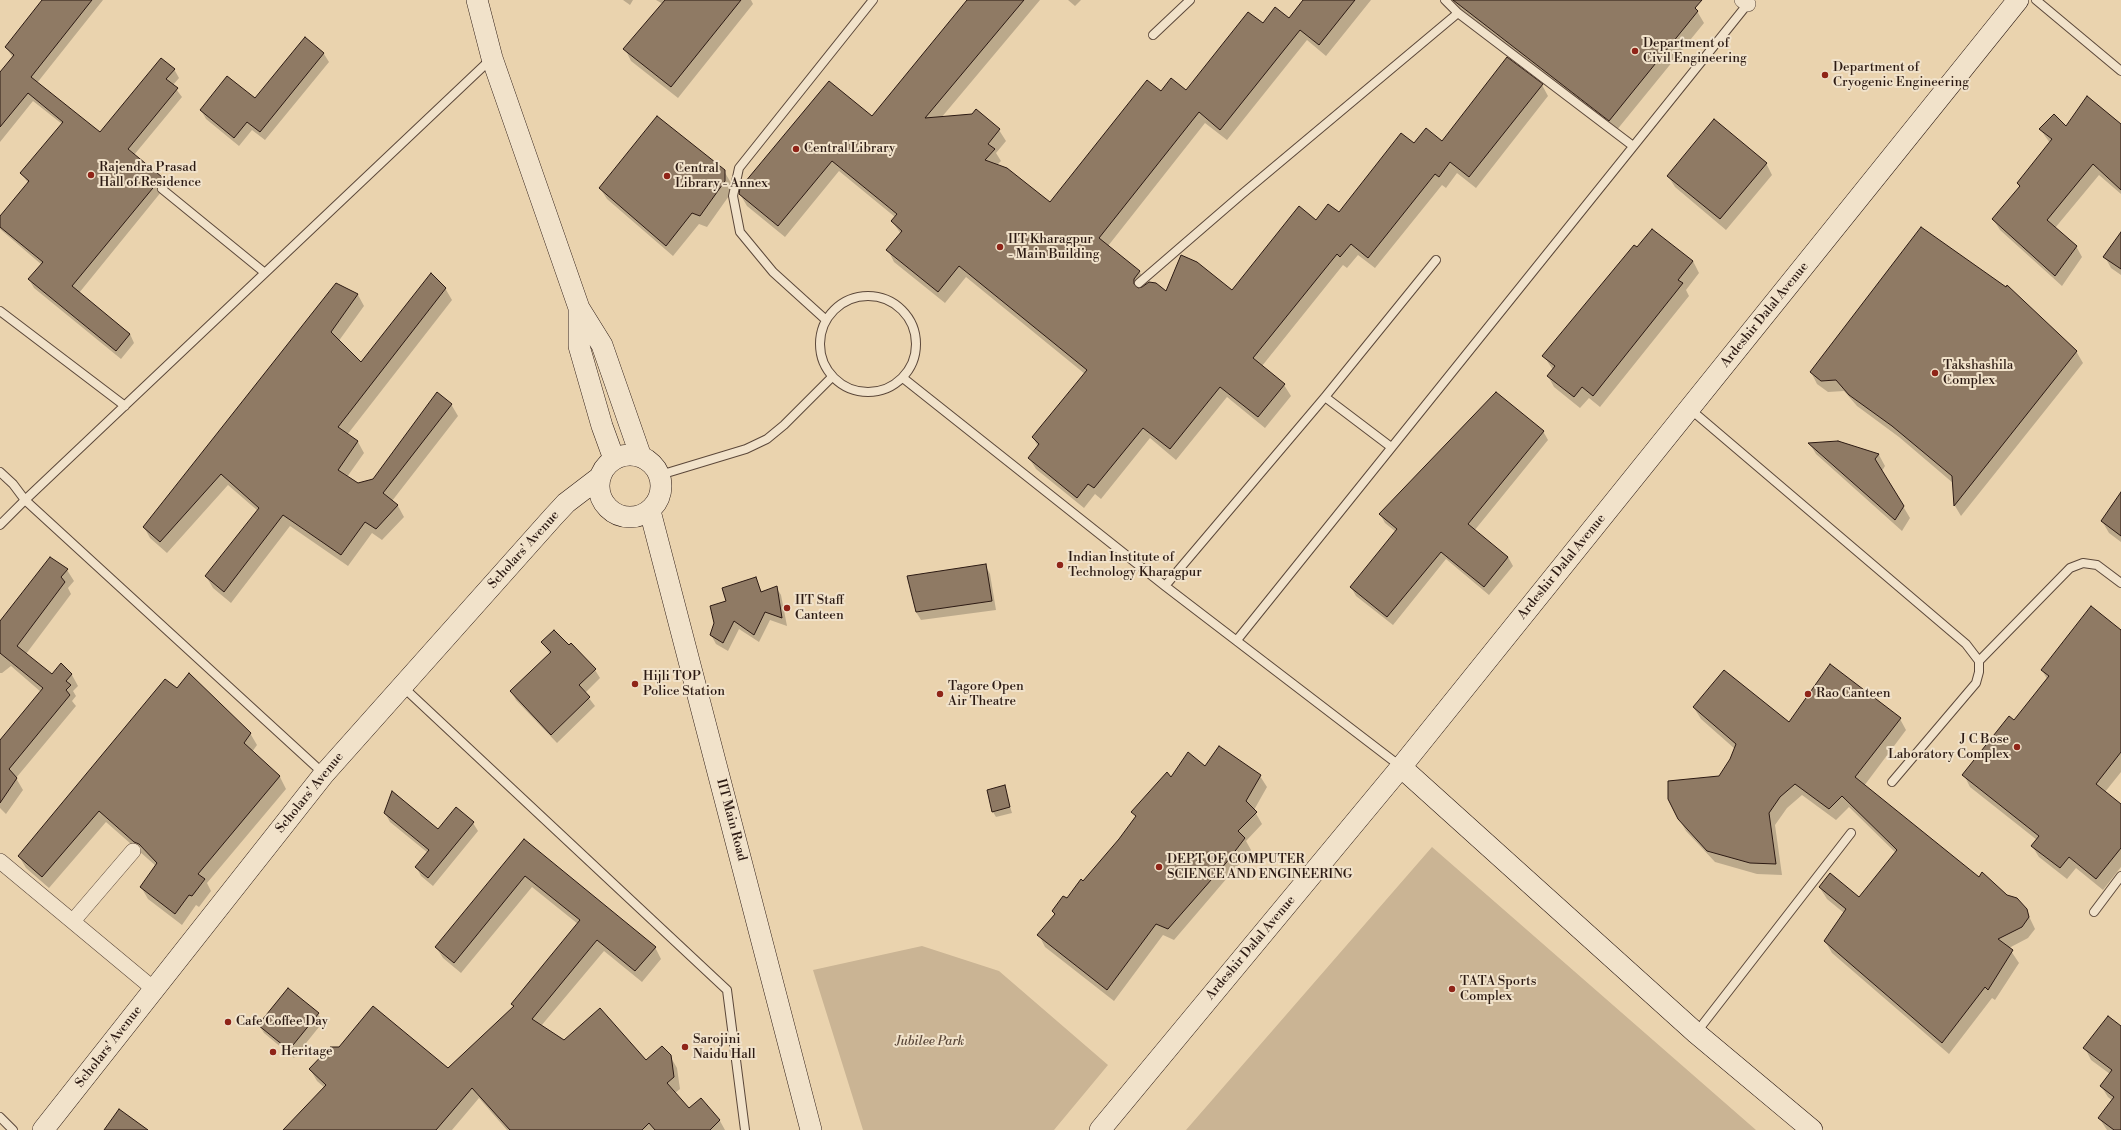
<!DOCTYPE html>
<html>
<head>
<meta charset="utf-8">
<style>
  body { margin:0 }
  canvas { display:block; background:#ead3ae }
</style>
</head>
<body>
<canvas width="2121" height="1130"></canvas>
<script>
const c = document.querySelector('canvas').getContext('2d');
c.lineJoin = 'round';
function fillPath(path, color) {
  c.fillStyle = color;
  c.fill(path, 'evenodd');
}
function shape(rows) {
  const path = new Path2D();
  for (const r of rows) {
    if (r.length === 3) {
      path.moveTo(r[0] + r[2], r[1]);
      path.arc(r[0], r[1], r[2], 0, 2 * Math.PI);
      continue;
    }
    path.moveTo(r[0], r[1]);
    for (let i = 2; i < r.length; i += 2) path.lineTo(r[i], r[i + 1]);
  }
  return path;
}
function strokePath(path, color, width, dash) {
  c.strokeStyle = color;
  c.lineWidth = width;
  c.lineCap = dash ? 'butt' : 'round';
  c.setLineDash(dash || []);
  c.stroke(path);
}
function write(font, color, halo, rows, align = 'center') {
  c.font = font + ' "Libre Bodoni",serif';
  c.lineWidth = 4;
  c.setLineDash([]);
  c.textBaseline = 'middle';
  c.strokeStyle = halo;
  c.fillStyle = color;
  for (const [text, x, y, turn = 0] of rows) {
    c.save();
    c.translate(x, y);
    c.rotate((+turn || 0) * Math.PI / 180);
    c.textAlign = isNaN(turn) ? turn : align;
    if (halo) c.strokeText(text, 0, 0);
    c.fillText(text, 0, 0);
    c.restore();
  }
}
fillPath(shape([
  [1432,847,1756,1130,1186,1130],
  [922,946,999,971,1108,1065,1054,1130,863,1130,813,970]
]), '#cab494');
fillPath(shape([
  [44,0,103,0,37,83,100,134,174,69,179,78,173,85,182,97,134,155,161,178,166,186,79,293,130,334,134,343,121,359,34,288,29,279,42,265,0,229,0,217,28,183,22,174,62,124,33,101,0,142,0,74,13,58,6,47],
  [623,0,633,0,630,5],
  [656,0,751,0,753,4,678,98,631,61,625,49,663,4],
  [968,0,1040,0,941,118,999,130,1006,141,996,153,1001,161,997,165,1050,204,1161,92,1186,92,1263,24,1289,19,1304,0,1371,0,1326,56,1307,40,1227,140,1205,123,1108,246,1139,271,1146,283,1143,287,1166,293,1233,292,1316,221,1339,214,1414,144,1442,142,1542,85,1548,96,1476,188,1457,173,1446,188,1442,185,1375,268,1358,255,1347,268,1343,265,1262,366,1284,385,1291,396,1265,428,1227,397,1176,460,1150,438,1101,499,1095,494,1084,508,1036,469,1029,458,1038,447,1033,437,1085,374,966,277,945,303,894,262,888,250,901,234,892,221,895,217,839,171,785,237,747,206,740,194,872,117],
  [1068,0,1081,0,1075,6],
  [1446,0,1671,0,1697,11,1704,23,1616,131],
  [305,38,324,54,329,62,265,140,252,130,239,146,206,119,201,110,255,100],
  [2121,126,2121,194,2099,175,2055,228,2076,246,2082,257,2062,286,2000,230,1993,219,2020,188,2018,183,2050,143,2040,129],
  [1766,163,1772,175,1726,230,1675,187,1668,176],
  [724,171,731,183,731,193,707,227,699,224,673,256,607,199,600,188],
  [2121,234,2121,275,2111,268,2105,257],
  [1637,249,1693,261,1699,273,1686,290,1689,296,1600,407,1589,398,1580,408,1554,387,1548,376,1553,370,1544,356],
  [336,284,358,295,364,306,338,342,361,364,445,288,452,300,347,435,358,442,364,453,347,477,358,484,374,480,451,404,458,416,392,501,398,506,404,517,382,540,372,533,348,566,290,526,231,603,213,588,206,576,258,511,228,485,167,553,150,538,144,527],
  [2076,351,2083,363,1961,516,1955,506,1953,483,1899,437,1857,406,1844,391,1828,392,1817,384,1811,372],
  [1543,431,1548,440,1474,531,1508,557,1513,566,1489,595,1446,559,1393,625,1356,596,1351,587,1396,532,1385,523,1380,514],
  [1838,442,1879,455,1885,466,1882,471,1910,518,1902,531,1816,454,1810,444],
  [2121,494,2121,542,2109,533,2102,521],
  [50,559,67,570,74,581,68,588,71,594,26,654,53,676,61,664,72,675,78,686,73,691,76,696,72,701,76,706,16,778,23,790,6,814,0,808,0,742,41,692,11,666,2,673,0,673,0,623],
  [985,565,990,574,996,610,921,620,916,612],
  [755,579,762,592,776,587,781,595,787,626,770,620,759,642,739,629,728,651,716,644,711,635,715,623,727,602],
  [2121,631,2121,772,2105,792,2121,805,2121,867,2103,890,2076,868,2067,879,2039,857,2032,846,2037,840,1970,787,1964,775,2014,721,2047,679,2042,670],
  [542,642,595,670,600,678,585,693,595,706,557,743,516,700,511,691,550,654],
  [177,689,250,733,257,745,252,752,280,777,286,789,207,883,211,891,199,907,196,905,182,925,148,899,141,887,156,866,106,822,49,888,26,868,19,856],
  [1694,708,1789,724,1900,719,1906,730,1864,786,1980,879,2026,910,2035,929,2028,938,2009,948,2019,963,1995,1000,1992,998,1949,1054,1832,953,1825,941,1844,913,1827,899,1820,888,1859,898,1896,853,1849,807,1836,820,1802,795,1787,808,1775,825,1782,875,1757,874,1715,862,1686,831,1679,819,1720,777,1731,759,1735,749,1701,719],
  [1219,748,1260,776,1267,787,1254,810,1262,824,1246,841,1251,850,1174,940,1163,935,1114,1001,1045,947,1039,935,1055,915,1053,911,1083,883,1120,840,1136,818,1133,812,1171,778,1205,767],
  [1004,787,1012,813,996,817,993,812],
  [456,809,473,823,478,831,433,886,421,876,417,868,428,853,390,822,385,813,438,830],
  [524,840,655,947,661,959,642,982,604,951,541,1026,565,1041,646,1062,670,1056,677,1068,680,1089,675,1093,689,1109,701,1099,720,1121,725,1130,507,1130,479,1098,452,1130,284,1130,325,1088,317,1081,310,1069,449,1070,514,1007,512,1004,578,924,532,887,461,973,443,958,436,947],
  [318,1014,323,1022,294,1058,264,1033,259,1025],
  [2121,1027,2121,1130,2107,1130,2099,1118,2113,1101,2108,1097,2101,1086,2110,1074,2091,1060,2085,1048]
]), '#0003');
const building = shape([
  [42,0,92,0,31,77,100,132,161,58,175,69,166,79,178,88,128,149,162,177,72,286,130,334,116,351,28,279,43,262,0,227,0,216,29,181,20,173,63,122,28,93,0,127,0,72,14,55,5,47,42,0],
  [665,0,741,0,671,87,623,49,665,0],
  [967,0,1024,0,925,118,972,114,976,109,1000,129,988,144,995,149,985,160,1007,168,1050,202,1147,80,1161,91,1171,78,1186,90,1248,12,1263,23,1275,7,1289,18,1303,0,1355,0,1319,45,1300,30,1220,130,1199,112,1099,238,1140,271,1134,279,1134,284,1138,288,1142,287,1149,282,1156,283,1166,291,1181,255,1197,262,1232,290,1299,206,1316,220,1328,204,1339,212,1401,133,1414,143,1426,128,1442,141,1507,57,1543,84,1469,177,1450,162,1439,177,1435,174,1368,258,1351,244,1340,257,1337,254,1253,358,1285,384,1258,417,1220,387,1170,449,1143,428,1094,488,1088,484,1077,498,1028,458,1039,444,1032,437,1087,370,959,266,938,292,886,250,902,231,891,221,897,214,832,161,778,226,739,194,740,188,829,81,872,116,967,0],
  [1453,0,1702,0,1695,8,1698,11,1609,121,1453,0],
  [305,37,324,53,260,132,247,122,234,138,200,110,227,76,255,98,305,37],
  [2087,96,2121,124,2121,190,2093,164,2047,220,2077,246,2055,276,1992,219,2020,186,2017,183,2052,139,2039,129,2054,114,2066,126,2087,96],
  [657,116,725,170,725,181,700,216,692,213,666,246,599,188,657,116],
  [1714,119,1767,163,1720,219,1667,176,1714,119],
  [1921,227,2006,287,2007,285,2077,351,1954,506,1952,476,1892,426,1849,395,1836,380,1821,381,1810,372,1921,227],
  [1652,229,1693,261,1678,280,1683,283,1593,396,1582,387,1574,397,1547,376,1555,366,1542,356,1634,245,1637,247,1652,229],
  [2121,232,2121,269,2103,257,2121,232],
  [431,273,446,288,338,427,358,441,338,470,358,483,373,479,437,392,452,404,383,493,398,505,376,529,365,522,341,555,283,515,224,592,205,576,259,508,221,474,160,542,143,527,336,283,358,294,331,332,361,362,431,273],
  [1496,392,1544,431,1468,524,1508,557,1484,587,1441,552,1387,617,1350,587,1397,529,1379,514,1496,392],
  [1838,441,1879,454,1875,459,1904,506,1895,520,1808,443,1838,441],
  [2121,492,2121,536,2101,521,2121,492],
  [50,557,68,569,61,577,65,582,17,646,52,674,61,663,72,674,66,681,71,685,66,690,70,695,9,769,17,778,0,803,0,740,43,688,0,653,0,621,50,557],
  [986,564,992,601,916,612,907,576,986,564],
  [756,577,761,592,777,586,782,618,765,612,754,635,734,621,723,643,710,635,714,623,710,606,726,601,722,588,756,577],
  [2091,606,2121,630,2121,752,2096,784,2121,804,2121,848,2096,879,2069,857,2060,868,2031,846,2039,836,1962,775,2009,716,2014,720,2049,676,2041,670,2091,606],
  [554,630,569,645,571,643,596,669,579,685,590,697,551,735,510,691,551,652,541,642,554,630],
  [1830,664,1901,718,1855,777,1979,877,1982,872,2007,895,2017,898,2027,909,2029,917,2022,927,1998,939,2013,950,1988,990,1985,987,1942,1043,1824,941,1846,909,1819,887,1830,873,1859,897,1897,850,1842,796,1829,809,1795,784,1780,797,1769,813,1776,864,1750,863,1707,851,1678,819,1668,799,1668,781,1719,776,1730,759,1736,744,1693,707,1724,670,1789,722,1830,664],
  [189,673,251,733,244,743,280,776,198,874,205,879,192,896,189,895,175,914,140,887,157,863,139,844,134,842,99,811,42,877,18,856,165,679,177,688,189,673],
  [1219,746,1261,775,1246,801,1257,812,1238,831,1245,838,1226,863,1168,929,1156,924,1107,990,1037,935,1055,914,1052,911,1063,896,1067,898,1081,879,1083,881,1119,839,1136,816,1131,812,1167,772,1171,777,1188,752,1205,766,1219,746],
  [1005,785,1010,807,992,812,987,790,1005,785],
  [392,791,438,829,456,807,474,822,428,878,415,867,429,850,384,813,392,791],
  [524,839,656,947,635,971,597,940,532,1019,564,1040,600,1008,646,1060,662,1046,671,1055,674,1077,667,1083,689,1108,701,1098,720,1120,710,1130,655,1130,649,1123,642,1130,510,1130,472,1088,436,1130,283,1130,326,1085,309,1069,330,1047,339,1047,373,1006,448,1068,514,1006,511,1004,580,920,525,876,454,963,435,947,524,839],
  [288,988,319,1013,289,1050,258,1025,288,988],
  [2108,1016,2121,1026,2121,1130,2114,1130,2098,1118,2114,1097,2100,1086,2112,1070,2083,1048,2108,1016],
  [119,1109,148,1130,104,1130,119,1109]
]);
fillPath(building, '#8f7a64');
strokePath(building, '#2c1a13', 1);
const lane = shape([
  [1445,0,1458,13,1633,146],
  [2036,0,2121,71],
  [1153,35,1190,0],
  [162,189,265,273],
  [1139,283,1242,194,1458,13],
  [868,344,48],
  [0,311,125,406],
  [826,320,773,272,740,232,733,196,739,168,873,0],
  [903,378,1165,586,1400,766],
  [1325,397,1391,447],
  [1690,409,1966,644,1979,661,1979,672,1976,683,1892,782],
  [0,472,13,484,25,500,491,59],
  [660,475,746,449,767,439,784,425,832,377],
  [0,525,25,500,324,774],
  [1165,586,1325,397,1436,260],
  [1237,640,1750,1],
  [1979,661,2070,568,2083,563,2097,565,2121,583],
  [402,686,727,990,745,1130],
  [2094,912,2121,876],
  [1696,1033,1851,833],
  [0,1117,13,1130]
]);
const street = shape([
  [1742,0,1748,4],
  [0,861,155,990],
  [73,921,133,851]
]);
const secondary = shape([
  [477,0,492,58,579,308,602,345,641,457],
  [579,308,579,346,602,426,614,459],
  [630,486,31],
  [650,511,811,1130],
  [1401,767,1696,1033,1812,1130],
  [43,1130,324,774,553,517,566,503,600,477],
  [1100,1130,1401,767,2018,0]
]);
strokePath(lane, '#5c483a', 10);
strokePath(street, '#5c483a', 16);
strokePath(secondary, '#2c1a13', 22);
strokePath(lane, '#f1e2ca', 8);
strokePath(street, '#f1e2ca', 15);
strokePath(secondary, '#f1e2ca', 21);
for (const [x, y, r, color] of [
  [1635,51,4,"#8f2418"],
  [1825,75,4,"#8f2418"],
  [796,149,4,"#8f2418"],
  [91,175,4,"#8f2418"],
  [667,176,4,"#8f2418"],
  [1000,247,4,"#8f2418"],
  [1935,373,4,"#8f2418"],
  [1060,565,4,"#8f2418"],
  [787,608,4,"#8f2418"],
  [635,684,4,"#8f2418"],
  [940,694,4,"#8f2418"],
  [1808,694,4,"#8f2418"],
  [2017,747,4,"#8f2418"],
  [1159,867,4,"#8f2418"],
  [1452,989,4,"#8f2418"],
  [228,1022,4,"#8f2418"],
  [685,1047,4,"#8f2418"],
  [273,1052,4,"#8f2418"]
]) {
  const dot = new Path2D();
  dot.arc(x, y, r, 0, 2 * Math.PI);
  c.fillStyle = color;
  c.fill(dot);
  strokePath(dot, '#f1e2ca', 1.5);
}
write('13px', '#2c1a13', '#f1e2ca', [
  ["Department of",1643,44],
  ["Civil Engineering",1643,59],
  ["Department of",1833,68],
  ["Cryogenic Engineering",1833,83],
  ["Central Library",804,149],
  ["Rajendra Prasad",99,168],
  ["Hall of Residence",99,183],
  ["Central",675,169],
  ["Library - Annex",675,184],
  ["IIT Kharagpur",1008,240],
  ["- Main Building",1008,255],
  ["Takshashila",1943,366],
  ["Complex",1943,381],
  ["Indian Institute of",1068,558],
  ["Technology Kharagpur",1068,573],
  ["IIT Staff",795,601],
  ["Canteen",795,616],
  ["Hijli TOP",643,677],
  ["Police Station",643,692],
  ["Tagore Open",948,687],
  ["Air Theatre",948,702],
  ["Rao Canteen",1816,694],
  ["J C Bose",2009,740,"right"],
  ["Laboratory Complex",2009,755,"right"],
  ["DEPT OF COMPUTER",1167,860],
  ["SCIENCE AND ENGINEERING",1167,875],
  ["TATA Sports",1460,982],
  ["Complex",1460,997],
  ["Cafe Coffee Day",236,1022],
  ["Sarojini",693,1040],
  ["Naidu Hall",693,1055],
  ["Heritage",281,1052]
], 'left');
write('13px', '#2c1a13', '#f1e2ca', [
  ["Ardeshir Dalal Avenue",1765,315,-51],
  ["Scholars' Avenue",524,550,-48],
  ["Ardeshir Dalal Avenue",1562,567,-51],
  ["Scholars' Avenue",310,793,-51],
  ["IIT Main Road",731,820,75],
  ["Ardeshir Dalal Avenue",1251,948,-50],
  ["Scholars' Avenue",109,1047,-52]
]);
write('italic 13px', '#5b483a', '#f1e2ca', [
  ["Jubilee Park",930,1042]
]);
</script>
</body>
</html>
